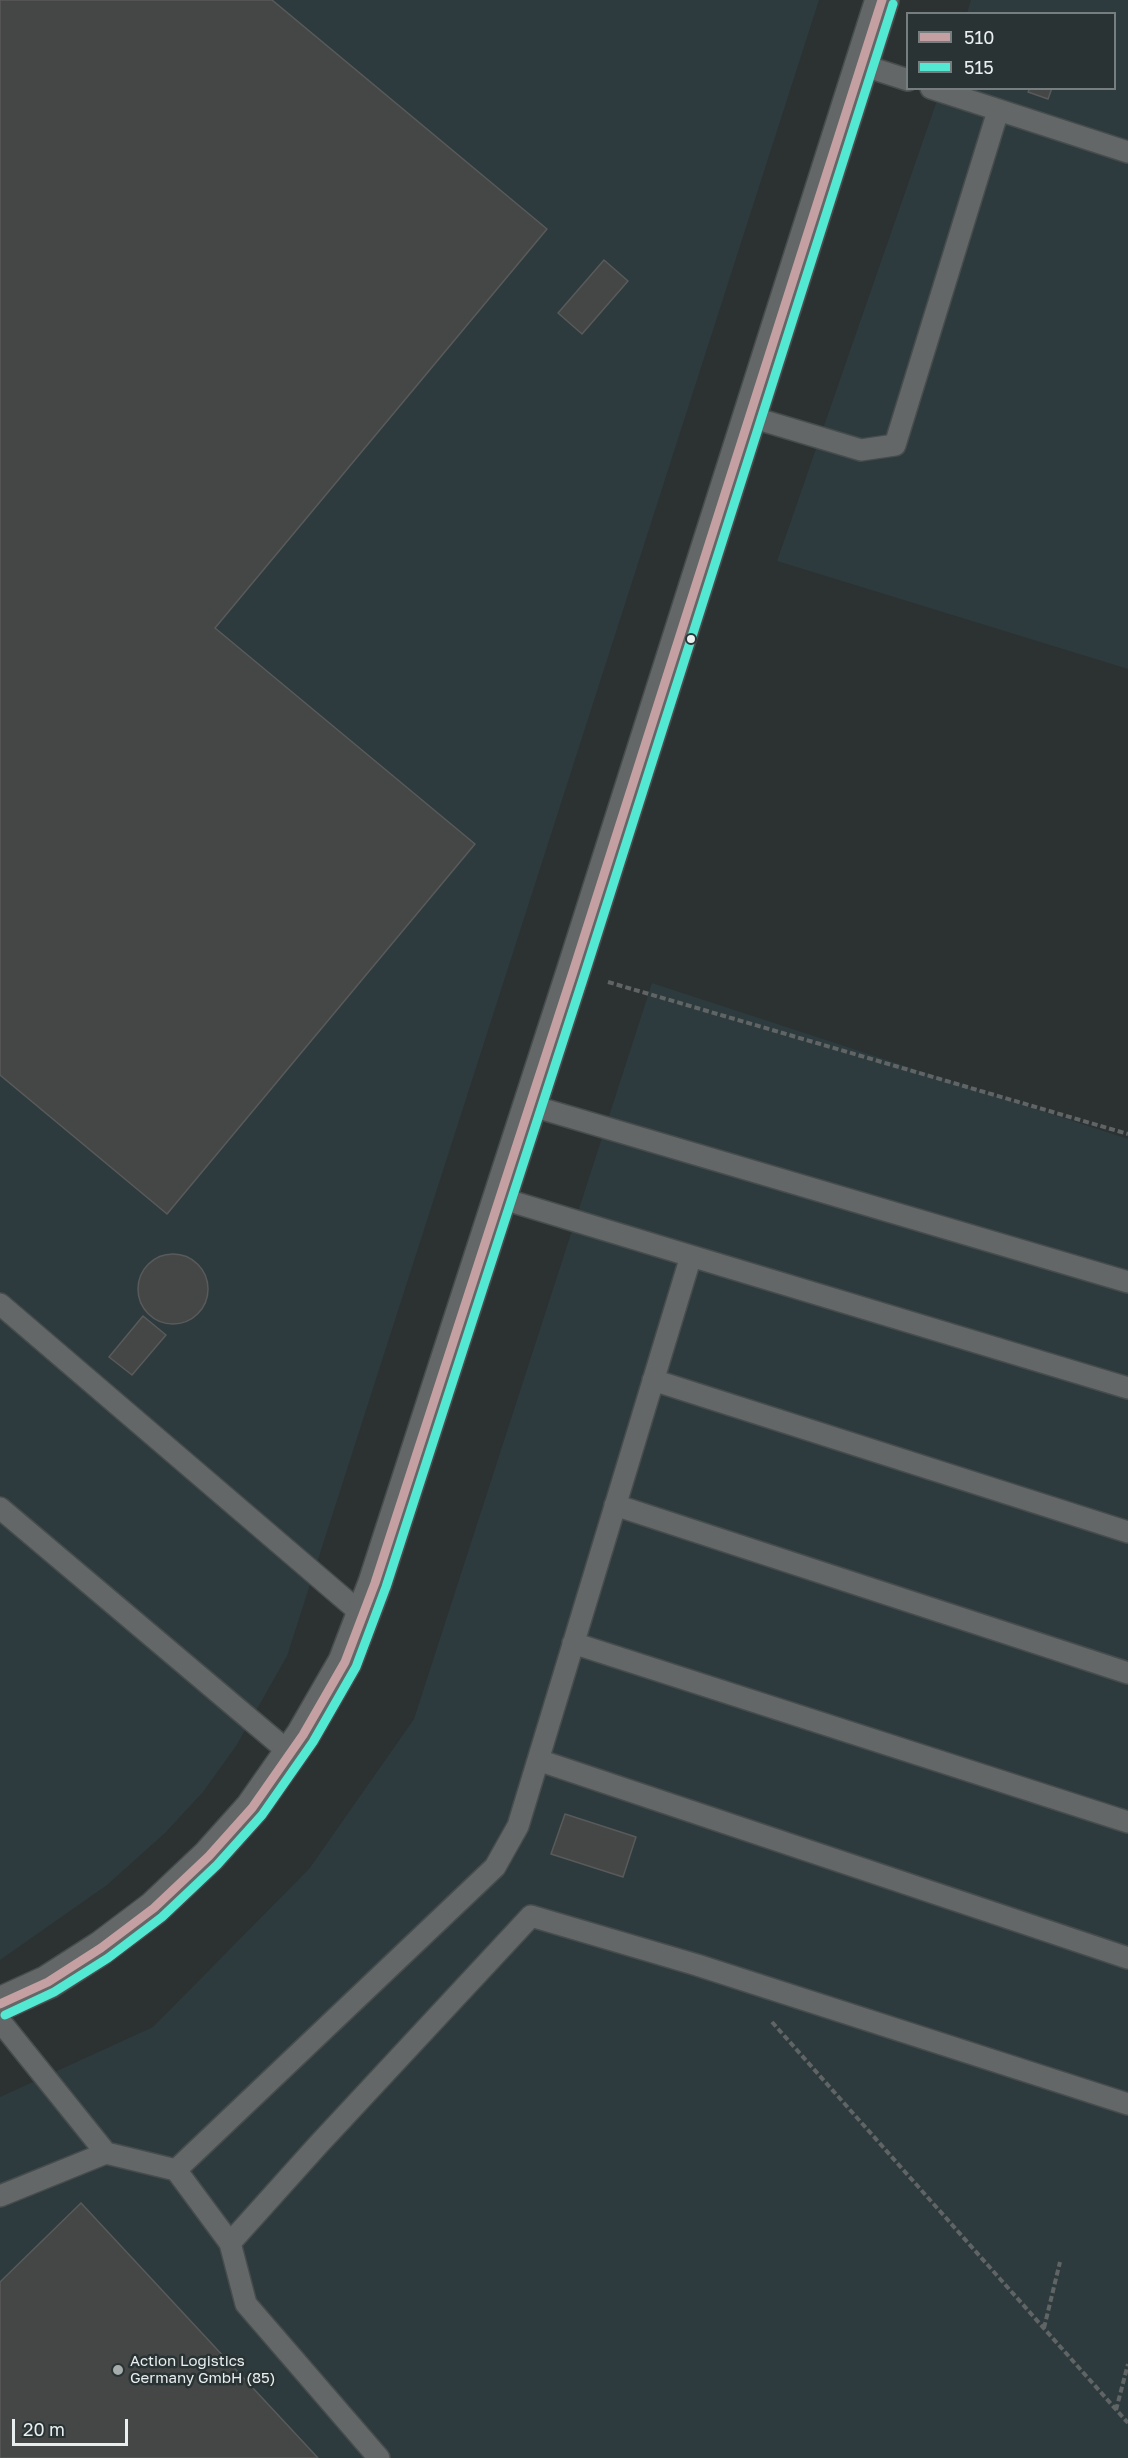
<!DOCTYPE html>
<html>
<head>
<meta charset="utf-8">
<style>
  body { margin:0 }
  #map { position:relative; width:1128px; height:2458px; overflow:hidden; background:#2c3132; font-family:"Golos Text",sans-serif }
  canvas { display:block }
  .legend { position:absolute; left:906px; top:12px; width:210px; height:78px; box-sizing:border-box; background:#2a3334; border:2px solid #767e7f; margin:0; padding:8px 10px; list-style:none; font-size:18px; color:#e9eeef }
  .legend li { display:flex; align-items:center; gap:12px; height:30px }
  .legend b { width:30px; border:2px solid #767e7f }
  .scale { position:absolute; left:12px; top:2419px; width:116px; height:27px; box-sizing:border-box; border:3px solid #e9eeef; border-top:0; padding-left:8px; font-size:18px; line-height:21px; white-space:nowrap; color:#e9eeef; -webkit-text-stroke:4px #2a3334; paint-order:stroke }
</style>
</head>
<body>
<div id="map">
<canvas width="1128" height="2458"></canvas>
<ul class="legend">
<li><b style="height:8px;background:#c5a0a2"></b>510</li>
<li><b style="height:8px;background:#52e8d2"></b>515</li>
</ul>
<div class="scale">20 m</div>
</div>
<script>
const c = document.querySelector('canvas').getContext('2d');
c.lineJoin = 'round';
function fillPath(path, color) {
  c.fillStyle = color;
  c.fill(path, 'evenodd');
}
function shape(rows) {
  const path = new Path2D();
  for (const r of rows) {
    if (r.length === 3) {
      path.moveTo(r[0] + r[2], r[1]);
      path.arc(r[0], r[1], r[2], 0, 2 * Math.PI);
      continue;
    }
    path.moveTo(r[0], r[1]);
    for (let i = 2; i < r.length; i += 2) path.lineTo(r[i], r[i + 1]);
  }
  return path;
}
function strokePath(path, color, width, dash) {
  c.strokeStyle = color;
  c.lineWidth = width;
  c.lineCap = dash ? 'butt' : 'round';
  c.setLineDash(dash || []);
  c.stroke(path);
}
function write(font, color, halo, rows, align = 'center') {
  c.font = font + ' "Golos Text",sans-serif';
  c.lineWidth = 5;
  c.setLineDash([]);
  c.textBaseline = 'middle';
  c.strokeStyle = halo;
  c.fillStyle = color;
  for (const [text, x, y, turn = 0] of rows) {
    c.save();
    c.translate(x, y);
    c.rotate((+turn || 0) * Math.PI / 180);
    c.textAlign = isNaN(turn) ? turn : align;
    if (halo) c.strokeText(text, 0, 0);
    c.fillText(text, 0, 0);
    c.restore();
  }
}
fillPath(shape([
  [0,0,819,0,287,1656,236,1746,203,1792,165,1833,107,1885,0,1960],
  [971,0,1128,0,1128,669,777,561,941,89,1114,88,1114,14,967,13],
  [652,983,1128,1139,1128,2458,0,2458,0,2097,153,2027,309,1869,414,1719]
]), '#2d3b3e');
const building = shape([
  [0,0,272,0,547,229,215,628,475,844,167,1214,0,1075,0,0],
  [1030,88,1052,88,1048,99,1028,92,1030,88],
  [604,260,628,281,582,334,558,313,604,260],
  [173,1289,35],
  [143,1316,166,1335,132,1375,109,1357,143,1316],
  [565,1814,636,1837,623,1877,551,1854,565,1814],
  [81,2203,318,2458,0,2458,0,2282,81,2203]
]);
fillPath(building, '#454747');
strokePath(building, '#595a5a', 1.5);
const lane = shape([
  [862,65,908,80],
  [931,88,1128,152],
  [751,417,861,450,895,445,998,111],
  [529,1105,1128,1282],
  [691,1256,1128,1388],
  [0,1304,363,1615],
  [653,1380,1128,1532],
  [615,1505,1128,1673],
  [0,1508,290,1753],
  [573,1643,1128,1822],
  [538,1760,1128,1958],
  [0,2021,106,2153,176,2170,495,1867,518,1826,691,1256,500,1198],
  [176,2170,230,2243],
  [0,2196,106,2153],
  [379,2458,246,2304,230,2243,318,2145,531,1916,697,1965,1128,2104]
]);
const street = shape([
  [0,2004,48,1982,101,1948,154,1908,209,1856,252,1808,303,1735,345,1662,375,1583,573,972,882,0]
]);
strokePath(lane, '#474c4d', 24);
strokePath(street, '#474c4d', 36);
strokePath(shape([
  [608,982,1128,1134],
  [772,2022,1128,2423],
  [1044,2328,1060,2262],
  [1116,2410,1128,2364]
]), '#616465', 4, [6, 3]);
strokePath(lane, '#636767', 21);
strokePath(street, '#636767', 33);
strokePath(shape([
  [0,2004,48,1982,101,1948,154,1908,209,1856,252,1808,303,1735,345,1662,375,1583,573,972,882,0]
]), '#c5a0a2', 9);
strokePath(shape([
  [5,2015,54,1992,108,1958,162,1917,217,1865,262,1815,313,1742,356,1667,386,1587,584,976,893,4]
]), '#52e8d2', 9);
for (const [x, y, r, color] of [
  [691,639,5,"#e9eeef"],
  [118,2370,6,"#a7acad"]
]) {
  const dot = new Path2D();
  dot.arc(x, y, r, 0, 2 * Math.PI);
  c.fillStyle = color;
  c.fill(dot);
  strokePath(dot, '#2a3334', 2);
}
write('15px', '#e9eeef', '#2a3334', [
  ["Action Logistics",130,2361],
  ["Germany GmbH (85)",130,2378]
], 'left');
</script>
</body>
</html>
